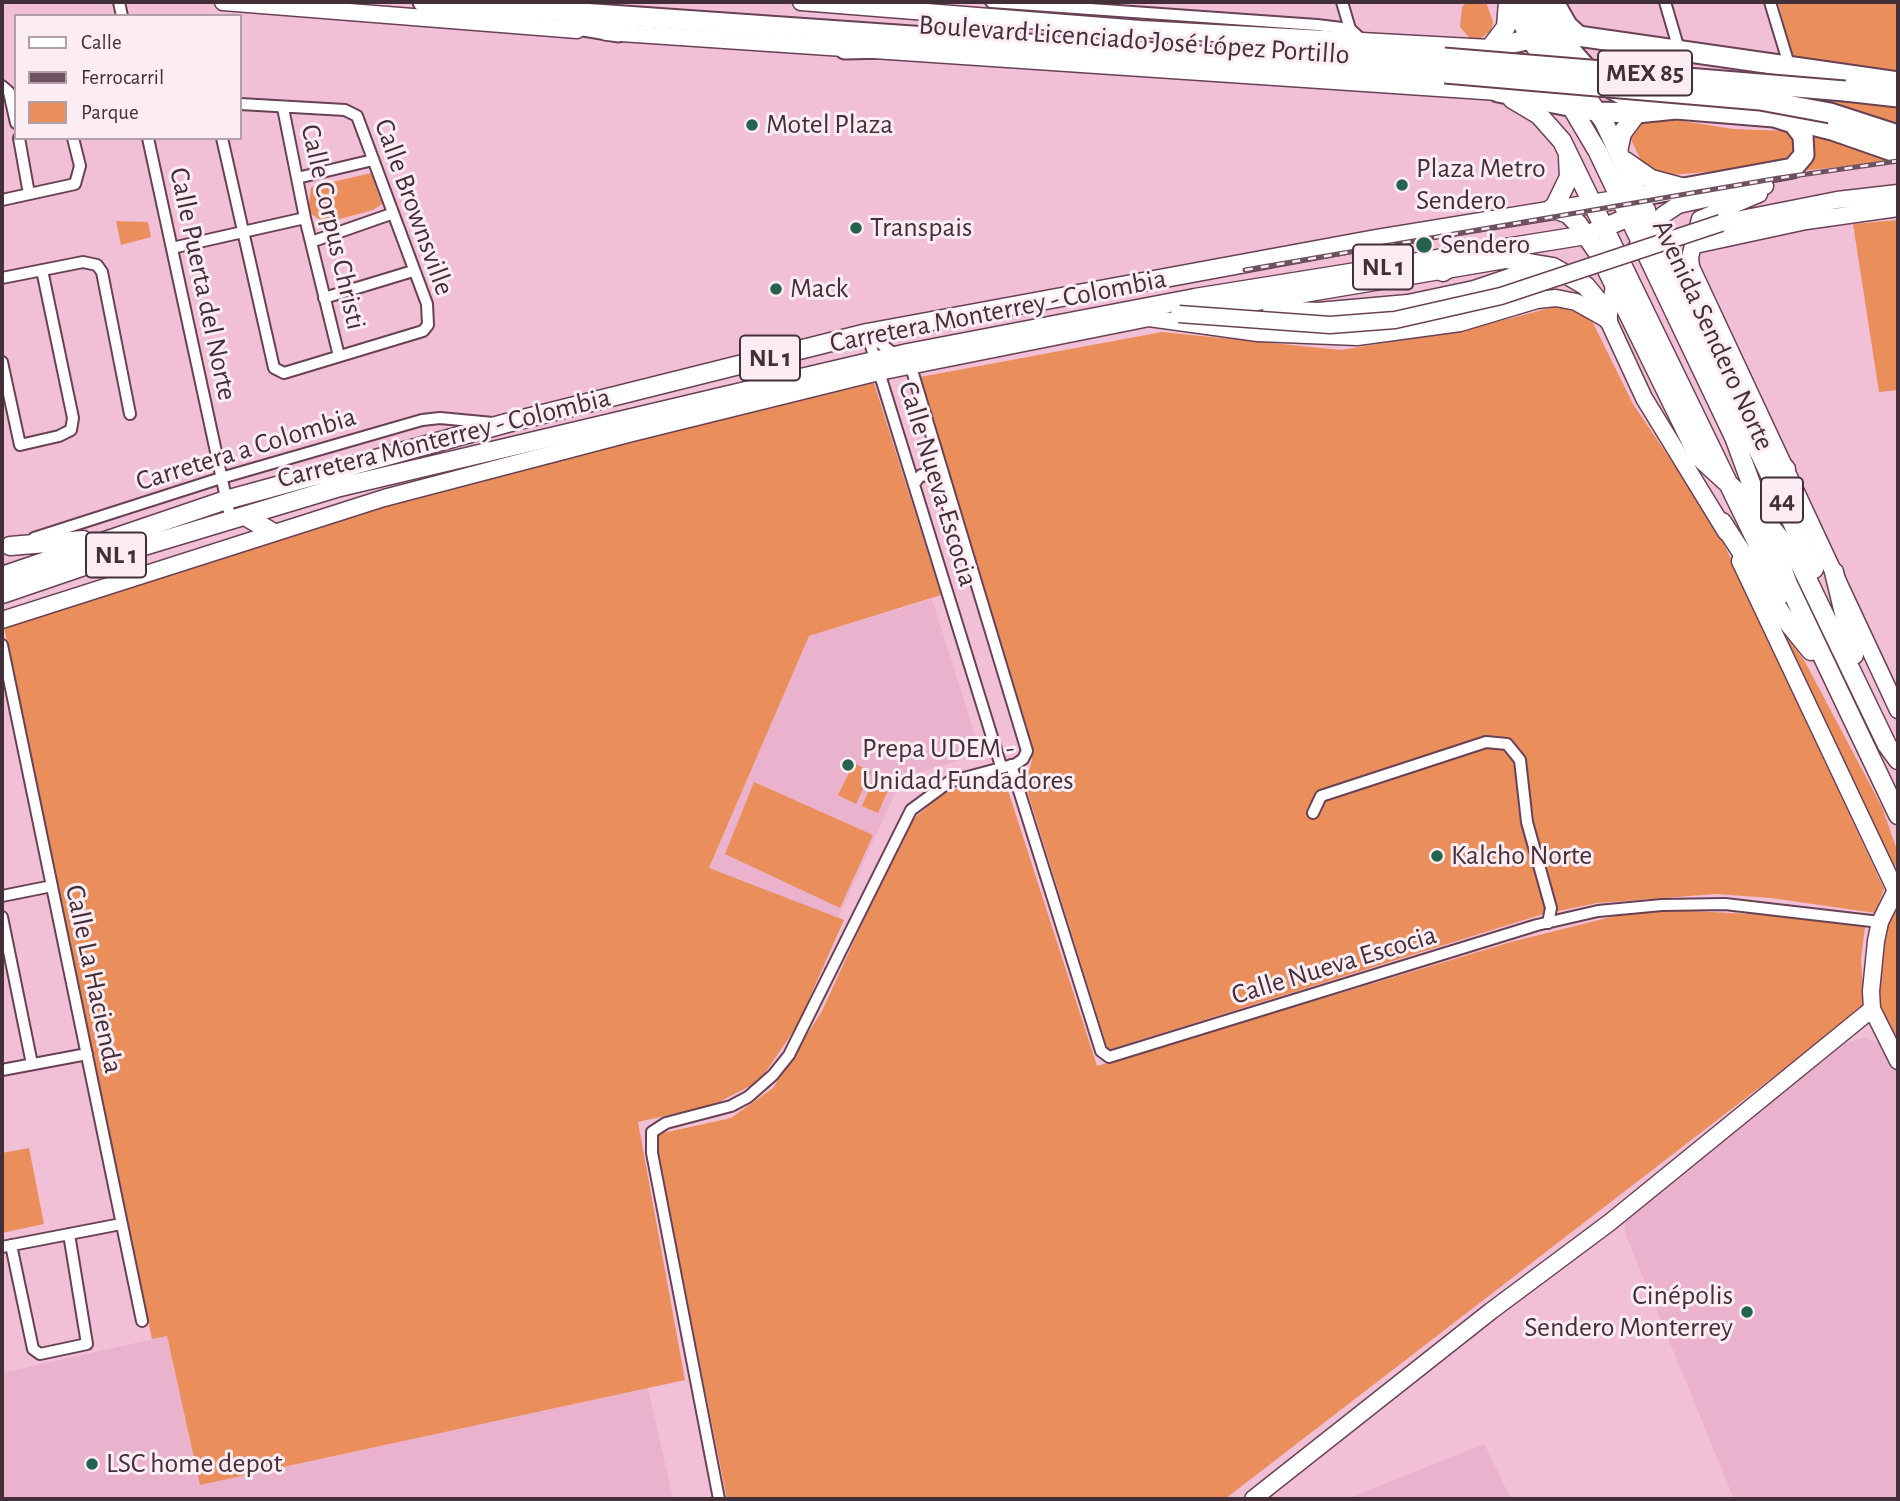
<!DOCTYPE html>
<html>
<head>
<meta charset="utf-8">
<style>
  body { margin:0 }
  #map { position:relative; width:1900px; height:1501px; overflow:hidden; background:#f1c0d7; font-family:"Alegreya Sans",sans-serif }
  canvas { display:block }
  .frame { position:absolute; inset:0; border:4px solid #422f38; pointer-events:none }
  .legend { position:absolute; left:14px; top:14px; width:228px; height:126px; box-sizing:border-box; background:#fcecf3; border:2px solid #b2a0a8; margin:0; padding:9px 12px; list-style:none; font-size:21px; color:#422f38 }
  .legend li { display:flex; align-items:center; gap:14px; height:35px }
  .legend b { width:35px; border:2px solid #b2a0a8 }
</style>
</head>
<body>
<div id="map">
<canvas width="1900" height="1501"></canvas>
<div class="frame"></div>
<ul class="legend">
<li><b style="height:9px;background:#fff"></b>Calle</li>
<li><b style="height:9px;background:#6d525f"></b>Ferrocarril</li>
<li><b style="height:19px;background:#ea8e5b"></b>Parque</li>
</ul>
</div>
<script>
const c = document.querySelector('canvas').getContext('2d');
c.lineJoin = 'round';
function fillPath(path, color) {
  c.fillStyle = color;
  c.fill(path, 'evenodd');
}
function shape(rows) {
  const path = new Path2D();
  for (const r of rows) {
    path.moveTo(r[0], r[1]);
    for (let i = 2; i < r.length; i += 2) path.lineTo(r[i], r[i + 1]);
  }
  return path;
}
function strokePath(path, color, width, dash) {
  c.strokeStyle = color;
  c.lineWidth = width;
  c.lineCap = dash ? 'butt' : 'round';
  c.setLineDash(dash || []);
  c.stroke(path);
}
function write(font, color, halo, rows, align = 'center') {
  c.font = font + ' "Alegreya Sans",sans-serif';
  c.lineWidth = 6;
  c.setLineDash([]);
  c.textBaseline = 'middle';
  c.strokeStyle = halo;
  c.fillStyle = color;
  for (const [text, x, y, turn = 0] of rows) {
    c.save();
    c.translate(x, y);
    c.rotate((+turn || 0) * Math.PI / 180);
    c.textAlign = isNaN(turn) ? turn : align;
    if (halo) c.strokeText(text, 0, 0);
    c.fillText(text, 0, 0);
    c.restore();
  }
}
fillPath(shape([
  [932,599,981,754,903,777,838,918,709,869,809,636],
  [1864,1037,1878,1043,1898,1074,1898,1499,1734,1499,1626,1236,1625,1224,1630,1215,1782,1094,1845,1044],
  [167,1336,200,1485,648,1388,673,1499,2,1499,2,1373],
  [1484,1444,1511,1499,1347,1499]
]), '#eab2cc');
fillPath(shape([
  [1467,2,1486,2,1493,22,1491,31,1474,43,1460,27,1462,7],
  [1778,2,1898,2,1898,76,1795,67],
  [1756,87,1898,103,1898,126,1836,106],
  [1663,118,1733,129,1787,131,1794,138,1793,155,1791,159,1731,170,1658,176,1642,163,1629,135,1636,122],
  [1809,131,1859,145,1891,162,1798,171],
  [371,173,382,204,373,210,325,223,308,212,311,187],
  [1898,220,1898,390,1879,392,1853,224],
  [116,221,148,222,151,237,121,245],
  [1554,307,1581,313,1593,323,1633,404,1716,527,1884,889,1875,913,1771,898,1716,894,1597,903,1540,915,1108,1050,1025,784,1032,760,920,377,1162,332,1341,350,1465,330],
  [874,383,941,595,809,636,709,868,844,920,797,1026,765,1073,752,1085,713,1105,638,1122,685,1380,200,1485,167,1336,152,1339,4,627,349,516,585,453],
  [1780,627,1805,662,1882,807,1898,853,1895,868],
  [854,763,871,772,856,804,838,795],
  [876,774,892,781,878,813,862,806],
  [1004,778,1097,1066,1511,942,1619,915,1672,910,1809,917,1865,927,1861,959,1864,1007,1225,1499,727,1499,654,1135,731,1118,773,1088,822,1011,908,823,947,791],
  [754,782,873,835,840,908,725,854],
  [1895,911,1898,914,1898,1052,1886,1030,1876,998,1876,971,1891,913],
  [29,1148,44,1224,2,1233,2,1153]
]), '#ea8e5b');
const street = shape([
  [119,2,122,16],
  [991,2,1317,25,1350,29,1363,41],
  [1342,2,1350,29],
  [1559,2,1571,23,1583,34],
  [1665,2,1680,53],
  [1770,2,1790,68],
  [2,86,9,92,16,123],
  [283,108,305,218,339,356],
  [19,138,29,194],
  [148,138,231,521],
  [222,138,274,368,284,373,423,331,428,325,427,304,357,116,345,110,240,104],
  [297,178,373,160],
  [2,200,75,184,80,166,73,138],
  [311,242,391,214],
  [172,248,305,218],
  [2,278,83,262,97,265,102,272,130,414],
  [324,298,413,271],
  [867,333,1001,766],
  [2,362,20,445,59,436,71,430,73,418,42,270],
  [914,484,921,475,934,477,951,513],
  [34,538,221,478,422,420,440,418,493,423],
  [2,645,142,1321],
  [1011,765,1101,1051,1109,1057,1537,925,1598,911,1662,905,1725,904,1880,922],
  [1313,813,1321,796,1486,742,1507,744,1520,760,1527,822,1551,908,1548,923],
  [2,896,52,886],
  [2,917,32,1064],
  [2,1070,87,1054],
  [11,1245,33,1349,40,1354,87,1344,69,1234],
  [2,1247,121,1224],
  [719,1499,652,1153,652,1132,666,1123,731,1106,748,1097,773,1075,789,1055,911,810,949,782,1016,764,1023,759,1027,751,911,367,867,333]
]);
const secondary = shape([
  [223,2,577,30],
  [801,2,1141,29,1490,48,1501,52],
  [606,32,1498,92,1507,86],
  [1759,194,1700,219,1690,257,1691,267,1898,710],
  [1721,223,1837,200,1898,193],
  [1695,245,1806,221,1898,208],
  [1633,252,1663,215,1678,205,1765,186],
  [1616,275,1608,320,1644,398,1726,532],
  [1271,309,1318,311,1408,303,1474,289,1545,265],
  [1203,311,1505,260],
  [1740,561,1898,895],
  [2,620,384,498,632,433,879,372,1149,318,1258,333,1357,337,1460,323,1537,300,1556,298,1576,302,1608,320],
  [1896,890,1880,922,1876,941,1871,991,1872,1009,1898,1061],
  [1253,1499,1491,1311,1609,1223,1872,1009]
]);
const primary = shape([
  [1510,2,1551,74],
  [1528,2,1549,42,1604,122,1814,569],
  [1490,48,1506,27,1508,2],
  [1566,98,1598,152,1734,437,1788,584,1898,815],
  [1512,99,1539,115,1562,141,1782,594],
  [1618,152,1622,133,1637,113],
  [1625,161,1651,179,1681,187],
  [1552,208,1568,214,1578,224,1600,256,1698,456,1757,510,1799,562,1887,745,1898,760],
  [1554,208,1569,177,1568,157],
  [1443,272,1470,253,1553,267,1586,286,1599,302,1608,320],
  [1761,444,1786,469],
  [245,516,272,532],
  [1722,522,1785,619,1811,651],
  [10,546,83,540],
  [1834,572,1854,655],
  [2,576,226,500,507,423,867,333,1376,239,1640,196],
  [2,594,134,549,340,487,784,382,908,353,1195,298,1586,235,1646,210],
  [1896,890,1898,886]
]);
const highway = shape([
  [423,2,1445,73],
  [1543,2,1573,53,1598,81,1623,95,1663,106],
  [565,23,618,32],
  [1256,48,1444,58],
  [1490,48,1545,36,1571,35,1898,82],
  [845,49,886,48],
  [1845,91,1898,97],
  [1498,92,1599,112,1637,113,1676,109,1774,117,1793,123,1803,136,1804,155,1793,168,1640,196],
  [1830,113,1898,135],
  [1788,119,1832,130,1898,153]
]);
strokePath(street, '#694155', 14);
strokePath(secondary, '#694155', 19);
strokePath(primary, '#694155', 21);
strokePath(highway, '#694155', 23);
strokePath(street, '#fff', 10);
strokePath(secondary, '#fff', 16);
strokePath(primary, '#fff', 18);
strokePath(highway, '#fff', 19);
const rail = shape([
  [1245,270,1779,178,1898,161]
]);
strokePath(rail, '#6d525f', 5);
strokePath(rail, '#fcecf3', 2.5, [8]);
const secondaryBridge = shape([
  [1179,314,1330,325,1395,320,1501,296,1721,223]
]);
const highwayBridge = shape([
  [1444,58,1845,91],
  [1445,73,1760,100,1830,113]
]);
strokePath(secondaryBridge, '#694155', 19, []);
strokePath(highwayBridge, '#694155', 23, []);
strokePath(secondaryBridge, '#fff', 16);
strokePath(highwayBridge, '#fff', 19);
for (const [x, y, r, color] of [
  [752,125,7,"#25634f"],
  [1402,185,7,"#25634f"],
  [856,228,7,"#25634f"],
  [1424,245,9,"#25634f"],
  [776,289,7,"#25634f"],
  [848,765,7,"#25634f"],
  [1437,856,7,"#25634f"],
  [1747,1312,7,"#25634f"],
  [92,1464,7,"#25634f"]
]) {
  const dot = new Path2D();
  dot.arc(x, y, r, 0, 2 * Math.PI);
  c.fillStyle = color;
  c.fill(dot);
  strokePath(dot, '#fcecf3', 2.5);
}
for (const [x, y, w] of [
  [1645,73,94],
  [1383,267,60],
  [770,358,60],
  [1782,500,42],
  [116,555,60]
]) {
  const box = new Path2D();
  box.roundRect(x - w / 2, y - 22.5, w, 45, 5);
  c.fillStyle = '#fcecf3';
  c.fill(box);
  strokePath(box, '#422f38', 2);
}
write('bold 26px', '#422f38', null, [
  ["MEX 85",1645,73],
  ["NL 1",1383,267],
  ["NL 1",770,358],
  ["44",1782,500],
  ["NL 1",116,555]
]);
write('28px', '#422f38', '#fcecf3', [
  ["Boulevard Licenciado José López Portillo",1134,40,4],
  ["Calle Brownsville",414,207,70],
  ["Calle Corpus Christi",333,227,77],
  ["Calle Puerta del Norte",203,284,78],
  ["Carretera Monterrey - Colombia",998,311,-11],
  ["Avenida Sendero Norte",1713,335,65],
  ["Carretera Monterrey - Colombia",444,438,-14],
  ["Carretera a Colombia",246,449,-17],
  ["Calle Nueva Escocia",938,484,73],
  ["Calle Nueva Escocia",1334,965,-17],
  ["Calle La Hacienda",94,979,78]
]);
write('28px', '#422f38', '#fcecf3', [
  ["Motel Plaza",766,125],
  ["Plaza Metro",1416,169],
  ["Sendero",1416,201],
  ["Transpais",870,228],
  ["Sendero",1440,245],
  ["Mack",790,289],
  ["Prepa UDEM -",862,749],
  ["Unidad Fundadores",862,781],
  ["Kalcho Norte",1451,856],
  ["Cinépolis",1733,1296,"right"],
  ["Sendero Monterrey",1733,1328,"right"],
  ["LSC home depot",106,1464]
], 'left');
</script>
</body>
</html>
